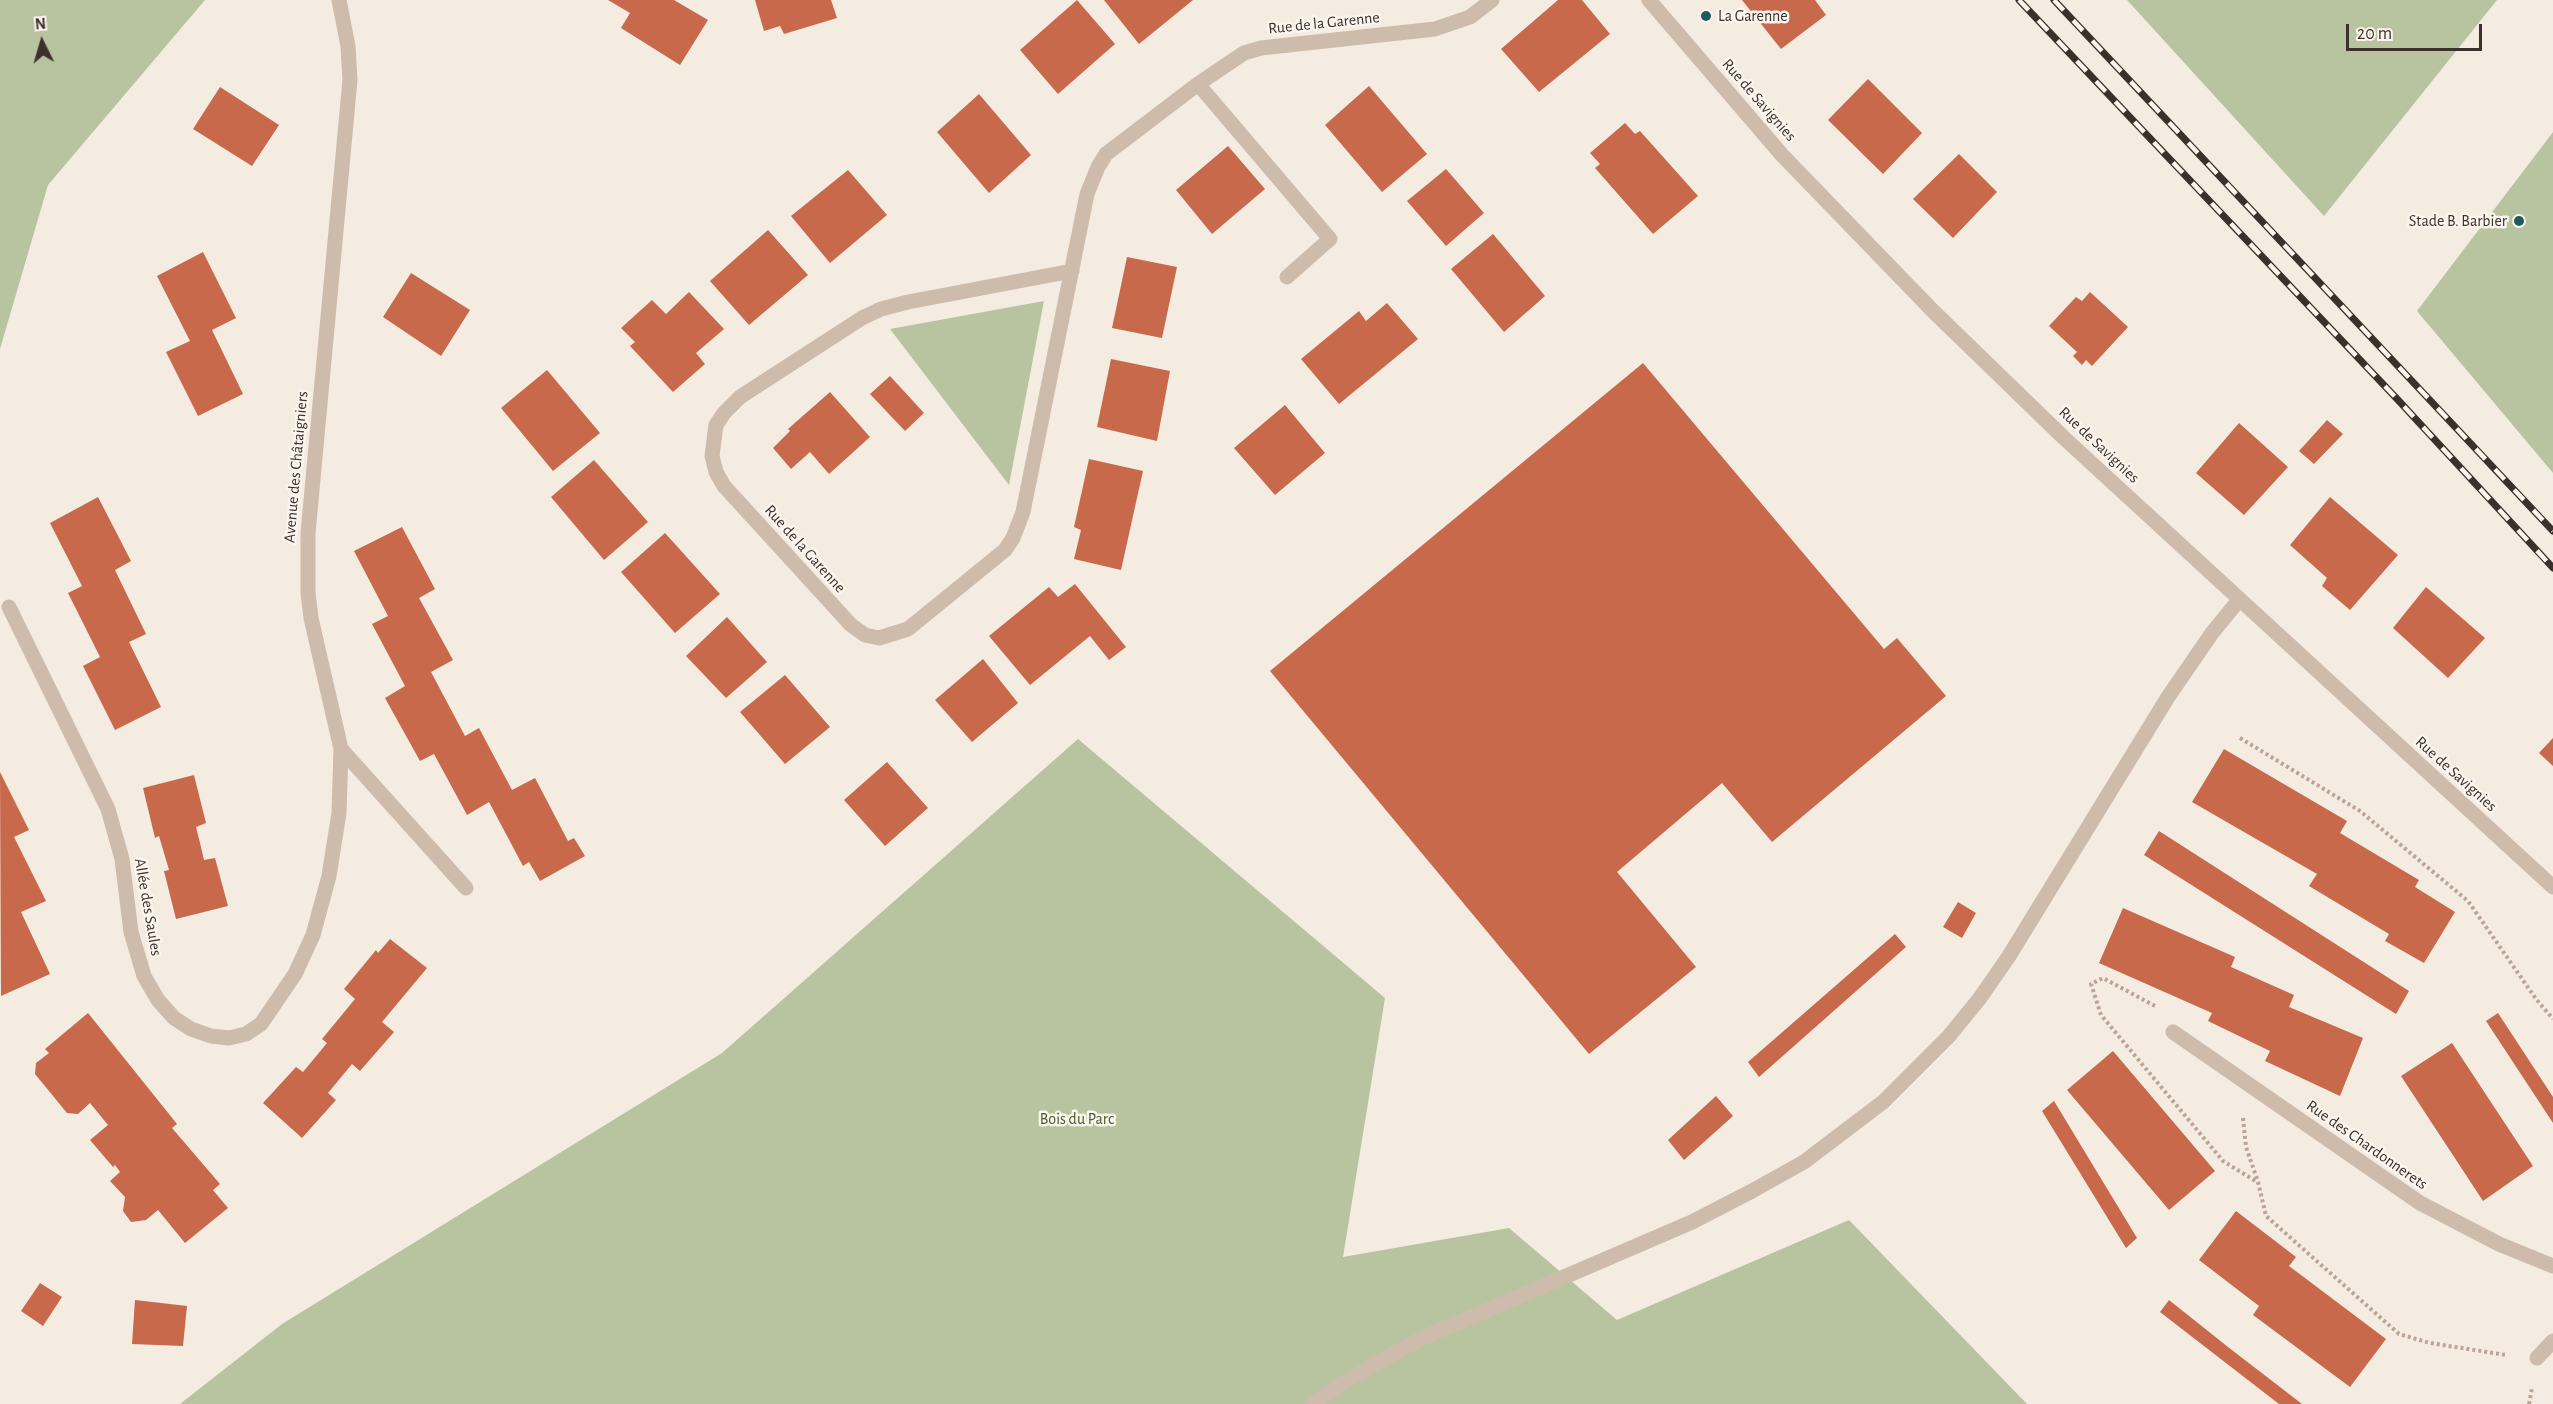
<!DOCTYPE html>
<html>
<head>
<meta charset="utf-8">
<style>
  body { margin:0 }
  #map { position:relative; width:2553px; height:1404px; overflow:hidden; background:#f4ebe1; font-family:"Alegreya Sans",sans-serif }
  canvas { display:block }
  .north { position:absolute; left:12px; top:12px; width:60px; height:60px; -webkit-text-stroke:4px #fbf5ee; paint-order:stroke; rotate:355deg; font-size:16px; font-weight:700; line-height:24px; text-align:center; color:#3b302b }
  .north::after { content:''; display:block; margin:auto; width:21px; height:27px; background:#3b302b; clip-path:polygon(50% 0,100% 100%,50% 72%,0 100%) }
  .scale { position:absolute; left:2346px; top:24px; width:136px; height:27px; box-sizing:border-box; border:3px solid #3b302b; border-top:0; padding-left:8px; font-size:18px; line-height:21px; white-space:nowrap; color:#3b302b; -webkit-text-stroke:4px #fbf5ee; paint-order:stroke }
</style>
</head>
<body>
<div id="map">
<canvas width="2553" height="1404"></canvas>
<div class="north">N</div>
<div class="scale">20 m</div>
</div>
<script>
const c = document.querySelector('canvas').getContext('2d');
c.lineJoin = 'round';
function fillPath(path, color) {
  c.fillStyle = color;
  c.fill(path, 'evenodd');
}
function shape(rows) {
  const path = new Path2D();
  for (const r of rows) {
    path.moveTo(r[0], r[1]);
    for (let i = 2; i < r.length; i += 2) path.lineTo(r[i], r[i + 1]);
  }
  return path;
}
function strokePath(path, color, width, dash) {
  c.strokeStyle = color;
  c.lineWidth = width;
  c.lineCap = dash ? 'butt' : 'round';
  c.setLineDash(dash || []);
  c.stroke(path);
}
function write(font, color, halo, rows, align = 'center') {
  c.font = font + ' "Alegreya Sans",sans-serif';
  c.lineWidth = 5;
  c.setLineDash([]);
  c.textBaseline = 'middle';
  c.strokeStyle = halo;
  c.fillStyle = color;
  for (const [text, x, y, turn = 0] of rows) {
    c.save();
    c.translate(x, y);
    c.rotate((+turn || 0) * Math.PI / 180);
    c.textAlign = isNaN(turn) ? turn : align;
    if (halo) c.strokeText(text, 0, 0);
    c.fillText(text, 0, 0);
    c.restore();
  }
}
fillPath(shape([
  [0,0,205,0,48,185,0,349],
  [2127,0,2497,0,2324,216],
  [2553,132,2553,473,2417,311],
  [1044,301,1009,485,890,329],
  [1078,739,1385,998,1343,1257,1509,1228,1617,1320,1849,1220,2027,1404,180,1404,282,1324,722,1053]
]), '#b8c4a0');
fillPath(shape([
  [608,0,674,0,708,20,680,65,621,28,630,13],
  [755,0,831,0,837,18,784,34,780,26,764,31],
  [1077,0,1115,44,1058,94,1020,50],
  [1104,0,1193,0,1139,44],
  [1558,0,1582,0,1610,34,1539,92,1501,49],
  [1742,0,1815,0,1826,15,1781,49],
  [1868,79,1922,133,1883,174,1828,120],
  [1369,86,1427,154,1382,192,1325,125],
  [220,87,279,125,252,166,193,129],
  [979,94,1031,155,989,193,937,132],
  [1625,123,1635,134,1640,131,1698,196,1653,234,1595,168,1600,164,1590,153],
  [1228,146,1265,189,1212,234,1176,190],
  [1959,154,1997,192,1953,238,1913,199],
  [1446,169,1484,213,1446,246,1407,201],
  [848,170,887,215,830,263,791,216],
  [768,230,808,275,749,325,710,281],
  [1493,234,1545,296,1504,332,1451,269],
  [203,252,236,318,212,330,243,394,198,416,166,352,190,341,157,276],
  [1127,257,1177,267,1162,338,1112,328],
  [411,273,470,310,441,356,383,317],
  [689,292,724,329,696,353,705,364,673,392,630,346,635,342,621,328,652,300,666,314],
  [2090,292,2128,327,2092,366,2086,360,2082,365,2073,356,2077,352,2049,326,2076,297,2082,301],
  [1387,303,1418,339,1339,404,1301,359,1359,311,1366,321],
  [1111,359,1170,371,1157,441,1097,427],
  [1643,363,1884,649,1897,638,1946,696,1772,842,1722,783,1617,872,1696,967,1589,1054,1270,671],
  [547,370,600,433,553,471,501,408],
  [890,376,924,413,905,431,870,394],
  [830,392,870,437,829,474,810,452,791,469,773,448,790,431,788,429],
  [1285,405,1325,453,1275,495,1234,448],
  [2327,420,2343,434,2314,464,2299,451],
  [2239,423,2288,467,2244,515,2196,473],
  [1089,459,1143,471,1121,570,1074,559,1081,530,1074,527],
  [594,460,648,522,604,560,551,497],
  [98,497,131,561,115,570,146,634,129,642,161,707,115,730,83,666,100,657,68,593,82,586,50,523],
  [2330,497,2398,555,2350,610,2322,586,2327,578,2290,545],
  [402,527,435,589,419,598,453,660,431,672,465,736,479,728,512,790,535,778,568,841,574,838,585,856,540,881,529,862,523,866,489,802,467,815,434,754,420,761,385,698,405,686,372,624,388,616,354,551],
  [665,533,720,594,675,633,621,572],
  [1075,584,1126,647,1109,660,1090,636,1030,685,989,636,1049,587,1058,597],
  [2426,587,2485,638,2448,678,2393,628],
  [727,617,767,662,726,698,686,656],
  [983,659,1018,703,972,742,935,700],
  [785,675,830,727,785,764,740,712],
  [2553,738,2553,766,2539,753],
  [2224,749,2347,821,2340,833,2419,880,2415,887,2455,912,2424,963,2385,941,2389,934,2309,886,2317,874,2192,802],
  [887,762,928,808,885,846,844,800],
  [0,772,29,830,14,837,46,901,21,912,50,974,1,996],
  [194,775,206,823,196,827,200,843,204,860,215,858,228,906,176,919,164,871,169,870,159,836,155,838,143,788],
  [2159,831,2409,991,2396,1014,2144,855],
  [1958,902,1976,913,1962,938,1943,927],
  [2123,908,2235,957,2231,967,2294,995,2289,1007,2363,1038,2340,1096,2265,1061,2270,1051,2208,1021,2212,1013,2099,963],
  [1895,934,1906,947,1759,1077,1748,1062],
  [390,939,427,968,382,1022,394,1032,360,1071,352,1064,328,1093,336,1100,302,1138,263,1103,296,1067,303,1072,327,1043,322,1039,355,999,344,989,376,950,378,953],
  [88,1013,177,1124,172,1128,220,1184,213,1190,228,1208,185,1243,158,1210,146,1220,131,1222,123,1211,125,1197,110,1181,120,1172,115,1165,113,1167,90,1140,108,1125,90,1103,78,1114,67,1113,35,1074,36,1063,49,1053,45,1049],
  [2498,1013,2553,1097,2553,1123,2486,1021],
  [2452,1043,2533,1166,2483,1201,2401,1076],
  [2113,1051,2215,1171,2169,1210,2067,1090],
  [1716,1096,1733,1116,1684,1160,1668,1140],
  [2054,1101,2137,1238,2126,1248,2042,1111],
  [2236,1211,2296,1257,2289,1266,2386,1339,2350,1387,2253,1315,2259,1306,2199,1260],
  [40,1283,62,1297,43,1326,21,1311],
  [135,1300,187,1306,183,1346,132,1344],
  [2169,1300,2228,1347,2302,1404,2279,1404,2160,1312]
]), '#c8694b');
strokePath(shape([
  [2240,738,2360,811,2468,901,2536,999,2553,1019],
  [2155,1006,2103,978,2091,984,2101,1015,2223,1161,2257,1182],
  [2243,1118,2246,1147,2258,1182,2266,1216,2399,1334,2430,1343,2506,1355],
  [2529,1404,2532,1388]
]), '#b9a596', 4, [3, 3]);
strokePath(shape([
  [339,0,348,46,350,80,308,533,308,593,311,618,341,749,466,888],
  [1198,84,1330,239,1287,277],
  [1072,271,908,302,881,309,862,318,740,397,724,413,716,425,712,456,716,472,724,486,851,625,865,635,879,638,908,629,1005,550,1013,538,1023,512,1087,194,1098,167,1106,154,1198,84,1244,53,1261,48,1435,29,1470,17,1492,0],
  [9,607,108,809,122,859,131,932,144,976,158,1000,174,1018,191,1029,211,1036,229,1038,246,1034,261,1024,295,974,313,935,329,876,339,813,341,749],
  [2173,1032,2420,1203,2499,1244,2553,1266],
  [2537,1358,2553,1341],
  [1312,1404,1349,1379,1420,1339,1692,1222,1752,1191,1804,1162,1883,1102,1949,1036,1980,998,2009,956,2168,697,2212,633,2239,600]
]), '#cdbbac', 15);
strokePath(shape([
  [1649,0,1782,155,1933,311,2063,437,2553,887]
]), '#cdbbac', 15);
const rail = shape([
  [2019,0,2399,401,2553,568],
  [2054,0,2553,531]
]);
strokePath(rail, '#3b302b', 7);
strokePath(rail, '#fbf5ee', 4.5, [14]);
for (const [x, y, r, color] of [
  [1706,16,6,"#1f5a5e"],
  [2519,221,6,"#1f5a5e"]
]) {
  const dot = new Path2D();
  dot.arc(x, y, r, 0, 2 * Math.PI);
  c.fillStyle = color;
  c.fill(dot);
  strokePath(dot, '#fbf5ee', 2);
}
write('16px', '#3b302b', '#fbf5ee', [
  ["La Garenne",1718,16],
  ["Stade B. Barbier",2507,221,"right"]
], 'left');
write('16px', '#3b302b', '#fbf5ee', [
  ["Rue de la Garenne",1324,23,-6],
  ["Rue de Savignies",1759,100,49],
  ["Rue de Savignies",2099,445,43],
  ["Avenue des Châtaigniers",296,467,-85],
  ["Rue de la Garenne",805,549,48],
  ["Rue de Savignies",2456,774,42],
  ["Allée des Saules",148,907,80],
  ["Rue des Chardonnerets",2367,1145,35]
]);
write('16px', '#4a5a2e', '#fbf5ee', [
  ["Bois du Parc",1077,1119]
]);
</script>
</body>
</html>
